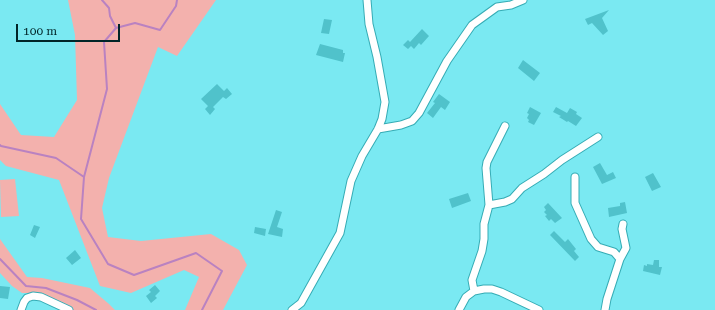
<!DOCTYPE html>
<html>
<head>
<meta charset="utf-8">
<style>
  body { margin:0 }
  #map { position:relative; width:715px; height:310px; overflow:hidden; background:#7ae9f2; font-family:"Roboto Serif",serif }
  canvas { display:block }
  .scale { position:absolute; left:16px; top:24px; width:104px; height:18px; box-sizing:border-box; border:2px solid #002528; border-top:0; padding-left:5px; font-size:12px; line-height:14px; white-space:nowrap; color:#002528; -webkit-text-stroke:3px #7ae9f2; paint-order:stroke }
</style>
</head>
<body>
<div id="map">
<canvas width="715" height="310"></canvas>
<div class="scale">100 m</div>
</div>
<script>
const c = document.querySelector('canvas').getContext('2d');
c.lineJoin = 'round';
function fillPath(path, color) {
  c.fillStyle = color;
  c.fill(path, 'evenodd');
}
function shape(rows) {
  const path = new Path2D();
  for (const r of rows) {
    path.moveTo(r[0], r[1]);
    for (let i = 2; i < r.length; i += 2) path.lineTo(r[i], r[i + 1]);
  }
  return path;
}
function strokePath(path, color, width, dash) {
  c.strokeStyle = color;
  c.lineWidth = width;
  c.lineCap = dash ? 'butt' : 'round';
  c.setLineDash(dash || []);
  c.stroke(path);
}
fillPath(shape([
  [68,0,216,0,177,56,158,47,109,178,102,208,108,237,141,241,211,234,239,250,247,265,223,310,185,310,199,277,184,270,131,293,100,286,59,180,6,166,0,160,0,104,21,135,54,137,77,100,75,35],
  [15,179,19,216,1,217,0,180],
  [0,239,27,277,42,278,90,288,109,304,115,310,73,310,50,297,38,293,22,293,12,286,0,273]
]), '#f3b1ad');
strokePath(shape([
  [102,0,109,8,110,16,116,28],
  [177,0,176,6,160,30,135,23,116,28,104,42,107,89,84,177,81,219,108,264,134,275,196,253,222,271,202,310],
  [0,145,1,146,56,158,84,177],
  [0,259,26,286,46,288,77,300,96,310]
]), '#b982c1', 2);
fillPath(shape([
  [609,10,602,18,608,31,603,35,592,23,588,25,585,19],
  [324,19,332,20,329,34,321,33],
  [422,29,429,36,421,45,419,43,414,49,411,46,408,49,403,45,408,40,410,42],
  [320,44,343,50,343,53,345,53,343,62,316,55],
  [523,60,540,73,534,81,518,68],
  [217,84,224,91,227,88,232,94,226,99,223,97,213,107,215,109,210,115,205,109,208,106,201,99],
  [439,94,450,102,445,110,441,107,433,118,427,113,435,103,433,102],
  [530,107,541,113,534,125,528,122,529,120,527,118,529,114,527,113],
  [556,107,567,113,570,108,577,112,576,114,582,118,576,126,568,121,567,122,559,117,561,116,553,112],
  [600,163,607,175,613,172,616,178,602,184,593,167],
  [653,173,661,187,652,191,645,177],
  [468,193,471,201,452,208,449,199],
  [625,202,627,213,609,217,608,208,620,206,620,203],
  [548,203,562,218,555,223,551,219,549,221,545,216,547,215,544,212,546,210,544,207],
  [276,210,282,212,277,227,283,229,282,237,268,234],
  [34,225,40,227,35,238,30,235],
  [255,227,266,229,265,236,254,233],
  [554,231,565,242,568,239,576,249,574,251,579,257,575,261,550,235],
  [75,250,81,258,72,265,66,258],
  [654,260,659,260,659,267,662,267,660,275,643,271,644,265,647,266,647,264,653,265],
  [155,285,160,291,155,296,157,298,151,303,146,296,151,292,149,290],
  [0,286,10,287,8,299,0,298]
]), '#50c2cb');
const minor = shape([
  [378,129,401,125,412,121,419,113,447,61,472,25,497,7,511,5,523,0],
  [575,177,575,203,591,239,598,247,614,252,620,259],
  [489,205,505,202,512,199,522,188,544,174,562,160,598,137],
  [474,291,472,280,482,251,484,239,484,224,489,205,486,168,487,162,505,126],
  [21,310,24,302,27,298,33,296,41,297,69,310],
  [292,310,301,303,340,233,351,181,362,156,378,129,382,119,385,102,377,57,369,24,367,0],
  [459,310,466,297,474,291,484,289,492,289,501,292,539,310],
  [605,310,607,299,620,259,626,248,622,229,623,224]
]);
strokePath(minor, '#35acb5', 9);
strokePath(minor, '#fff', 7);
</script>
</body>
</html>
